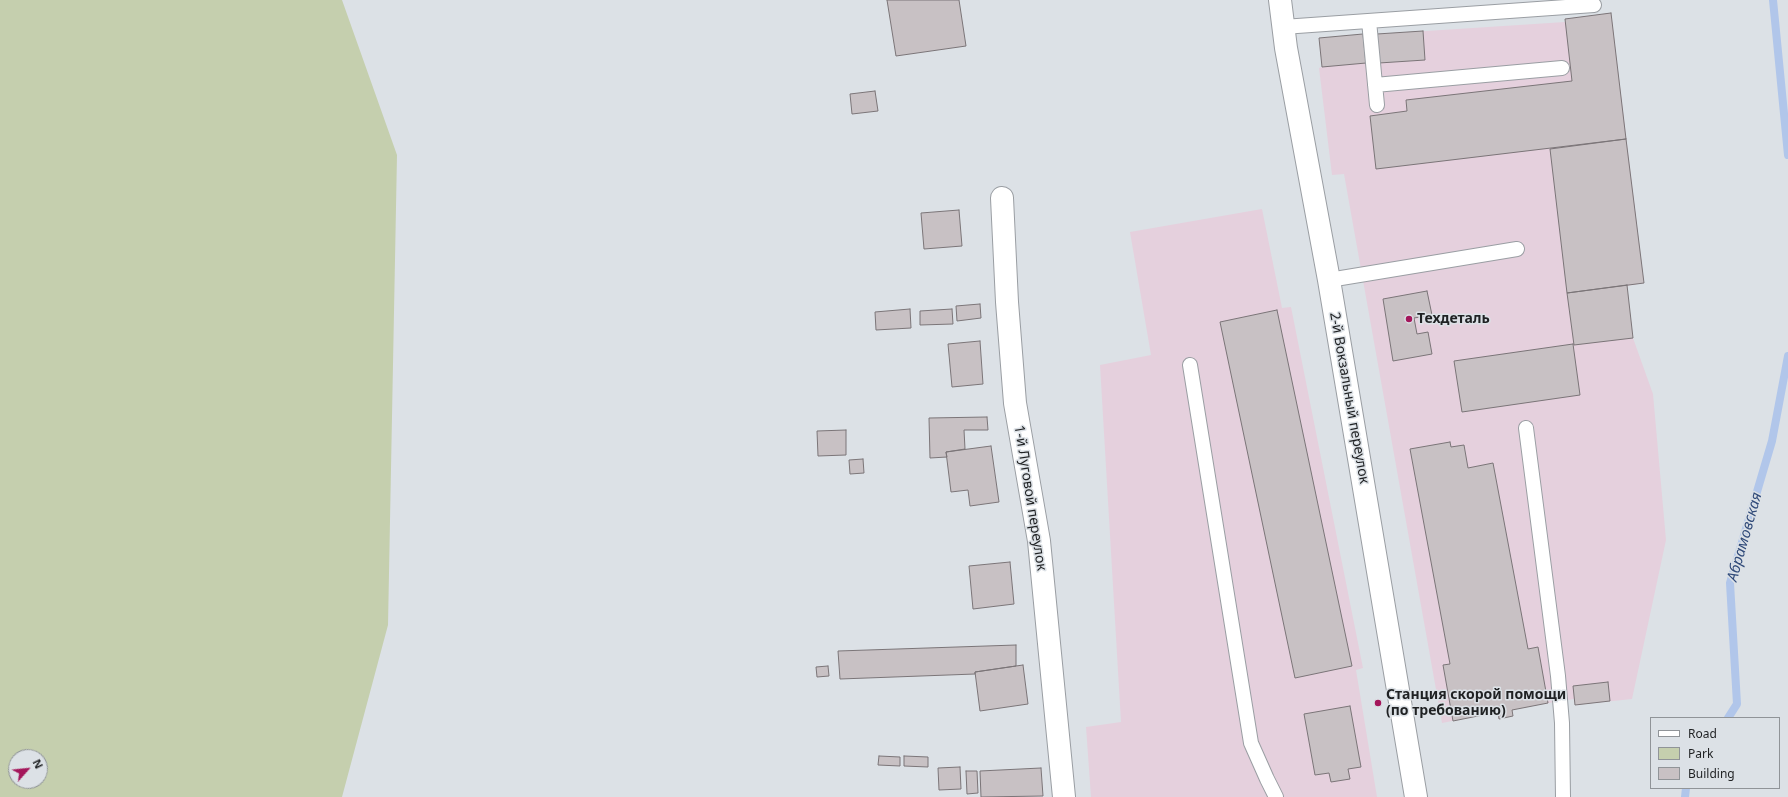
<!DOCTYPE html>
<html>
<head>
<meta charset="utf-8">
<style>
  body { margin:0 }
  #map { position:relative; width:1788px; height:797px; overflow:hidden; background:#dce1e6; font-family:"Noto Sans",sans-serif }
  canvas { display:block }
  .legend { position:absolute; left:1650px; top:717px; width:130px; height:72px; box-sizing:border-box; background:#dce1e6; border:1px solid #909498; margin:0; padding:5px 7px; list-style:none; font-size:12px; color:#1f2123 }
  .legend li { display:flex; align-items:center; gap:8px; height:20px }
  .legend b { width:20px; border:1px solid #909498 }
  .north { position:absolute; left:8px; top:749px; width:40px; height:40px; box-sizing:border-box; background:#dce1e6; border:1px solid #909498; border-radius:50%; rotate:63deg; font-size:11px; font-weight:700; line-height:16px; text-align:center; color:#1f2123 }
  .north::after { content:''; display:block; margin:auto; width:14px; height:18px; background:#a4165b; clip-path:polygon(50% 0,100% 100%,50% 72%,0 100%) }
</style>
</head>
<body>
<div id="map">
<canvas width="1788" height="797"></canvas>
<ul class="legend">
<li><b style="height:5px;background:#fff"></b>Road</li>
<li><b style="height:11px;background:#c5cfae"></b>Park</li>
<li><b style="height:11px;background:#c8c1c4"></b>Building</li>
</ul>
<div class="north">N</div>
</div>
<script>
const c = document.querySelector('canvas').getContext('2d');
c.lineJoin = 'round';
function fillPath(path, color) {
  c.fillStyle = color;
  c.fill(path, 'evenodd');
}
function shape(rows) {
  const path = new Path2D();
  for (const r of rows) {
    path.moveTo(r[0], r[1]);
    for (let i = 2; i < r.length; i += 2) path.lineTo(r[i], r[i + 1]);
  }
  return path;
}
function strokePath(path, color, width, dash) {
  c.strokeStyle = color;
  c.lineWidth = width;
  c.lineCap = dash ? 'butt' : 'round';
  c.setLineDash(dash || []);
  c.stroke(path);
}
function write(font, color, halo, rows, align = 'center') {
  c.font = font + ' "Noto Sans",sans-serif';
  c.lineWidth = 3;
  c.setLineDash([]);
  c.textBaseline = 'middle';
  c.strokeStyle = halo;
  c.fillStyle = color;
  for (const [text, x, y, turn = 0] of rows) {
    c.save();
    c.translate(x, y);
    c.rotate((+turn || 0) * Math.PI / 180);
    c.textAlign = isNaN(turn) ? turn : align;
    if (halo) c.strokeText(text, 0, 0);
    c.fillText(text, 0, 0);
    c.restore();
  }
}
fillPath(shape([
  [1611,13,1644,283,1627,286,1633,338,1653,394,1666,540,1632,699,1575,705,1574,699,1512,709,1513,716,1499,719,1498,712,1442,723,1344,174,1332,175,1319,68,1322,67,1319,38,1565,22,1565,19],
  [1262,209,1282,308,1291,307,1363,668,1356,670,1377,797,1091,797,1086,727,1121,722,1100,365,1151,355,1130,232]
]), '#e5d0dd');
fillPath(shape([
  [0,0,342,0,397,155,388,625,342,797,0,797],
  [16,757,40,757,40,781,16,781]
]), '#c5cfae');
strokePath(shape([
  [1773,0,1788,155],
  [1728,718,1737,704,1730,583,1772,441,1788,356],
  [1685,797,1686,788]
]), '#b1c6ea', 8);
const building = shape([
  [887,0,959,0,966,46,896,56,887,0],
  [1611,13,1626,139,1376,169,1370,116,1407,111,1406,100,1572,81,1565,19,1611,13],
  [1423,31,1425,60,1379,63,1377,34,1423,31],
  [1363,34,1366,63,1322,67,1319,38,1363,34],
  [875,91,878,111,852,114,850,94,875,91],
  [1626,139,1644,283,1567,293,1550,149,1626,139],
  [959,210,962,246,924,249,921,213,959,210],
  [1627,285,1633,338,1574,345,1567,293,1627,285],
  [1427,291,1432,315,1414,318,1417,334,1428,332,1432,354,1393,361,1383,299,1427,291],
  [980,304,981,318,957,321,956,306,980,304],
  [910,309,911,328,876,330,875,312,910,309],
  [952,309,953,324,920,325,920,311,952,309],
  [1277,310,1352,666,1295,678,1220,322,1277,310],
  [980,341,983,384,952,387,948,344,980,341],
  [1573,344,1580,395,1462,412,1454,361,1573,344],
  [987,417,988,430,964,430,965,449,946,452,947,457,930,458,929,418,987,417],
  [846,430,846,455,818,456,817,431,846,430],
  [1450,442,1451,447,1464,445,1468,468,1493,463,1528,649,1538,647,1548,703,1512,710,1513,716,1499,719,1498,712,1453,721,1443,665,1450,664,1410,449,1450,442],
  [991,446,999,502,970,506,968,490,951,492,946,452,991,446],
  [863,459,864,473,850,474,849,460,863,459],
  [1010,562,1014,604,973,609,969,566,1010,562],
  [1016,645,1016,666,975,672,975,674,840,679,838,651,1016,645],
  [1023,665,1028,704,980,711,975,672,1023,665],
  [828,666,829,676,817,677,816,667,828,666],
  [1608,682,1610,701,1575,705,1573,686,1608,682],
  [1350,706,1361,767,1348,769,1350,779,1331,782,1329,773,1315,775,1304,714,1350,706],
  [879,756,900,757,900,766,878,765,879,756],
  [904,756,928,757,928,767,904,766,904,756],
  [960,767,961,789,939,790,938,768,960,767],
  [1041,768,1043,796,981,797,980,771,1041,768],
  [966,771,977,771,978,793,967,794,966,771]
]);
fillPath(building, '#c8c1c4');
strokePath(building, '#7b7578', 1);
const service = shape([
  [1369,21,1377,105],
  [1283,27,1594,5],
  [1375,85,1562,68],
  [1329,280,1517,249],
  [1190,365,1251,743,1267,779,1276,797],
  [1526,428,1558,676,1562,723,1563,797]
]);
const minor = shape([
  [1002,198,1007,302,1015,403,1039,541,1064,797]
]);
const tertiary = shape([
  [1280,0,1286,48,1329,280,1416,797]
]);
strokePath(service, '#9a9ea3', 16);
strokePath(minor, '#9a9ea3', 24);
strokePath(tertiary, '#9a9ea3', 24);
strokePath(service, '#fff', 14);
strokePath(minor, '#fff', 22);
strokePath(tertiary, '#fff', 22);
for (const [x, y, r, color] of [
  [1409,319,4,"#a4165b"],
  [1378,703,4,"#a4165b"]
]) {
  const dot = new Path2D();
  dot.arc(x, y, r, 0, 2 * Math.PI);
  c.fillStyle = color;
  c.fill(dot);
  strokePath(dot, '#dce1e6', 1.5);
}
write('bold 14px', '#1f2123', '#dce1e6', [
  ["Техдеталь",1417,319],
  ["Станция скорой помощи",1386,695],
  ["(по требованию)",1386,711]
], 'left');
write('14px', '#1f2123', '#dce1e6', [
  ["2-й Вокзальный переулок",1349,398,80],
  ["1-й Луговой переулок",1030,498,81]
]);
write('italic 15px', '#314b7a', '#dce1e6', [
  ["Абрамовская",1745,537,-74]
]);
</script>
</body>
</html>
